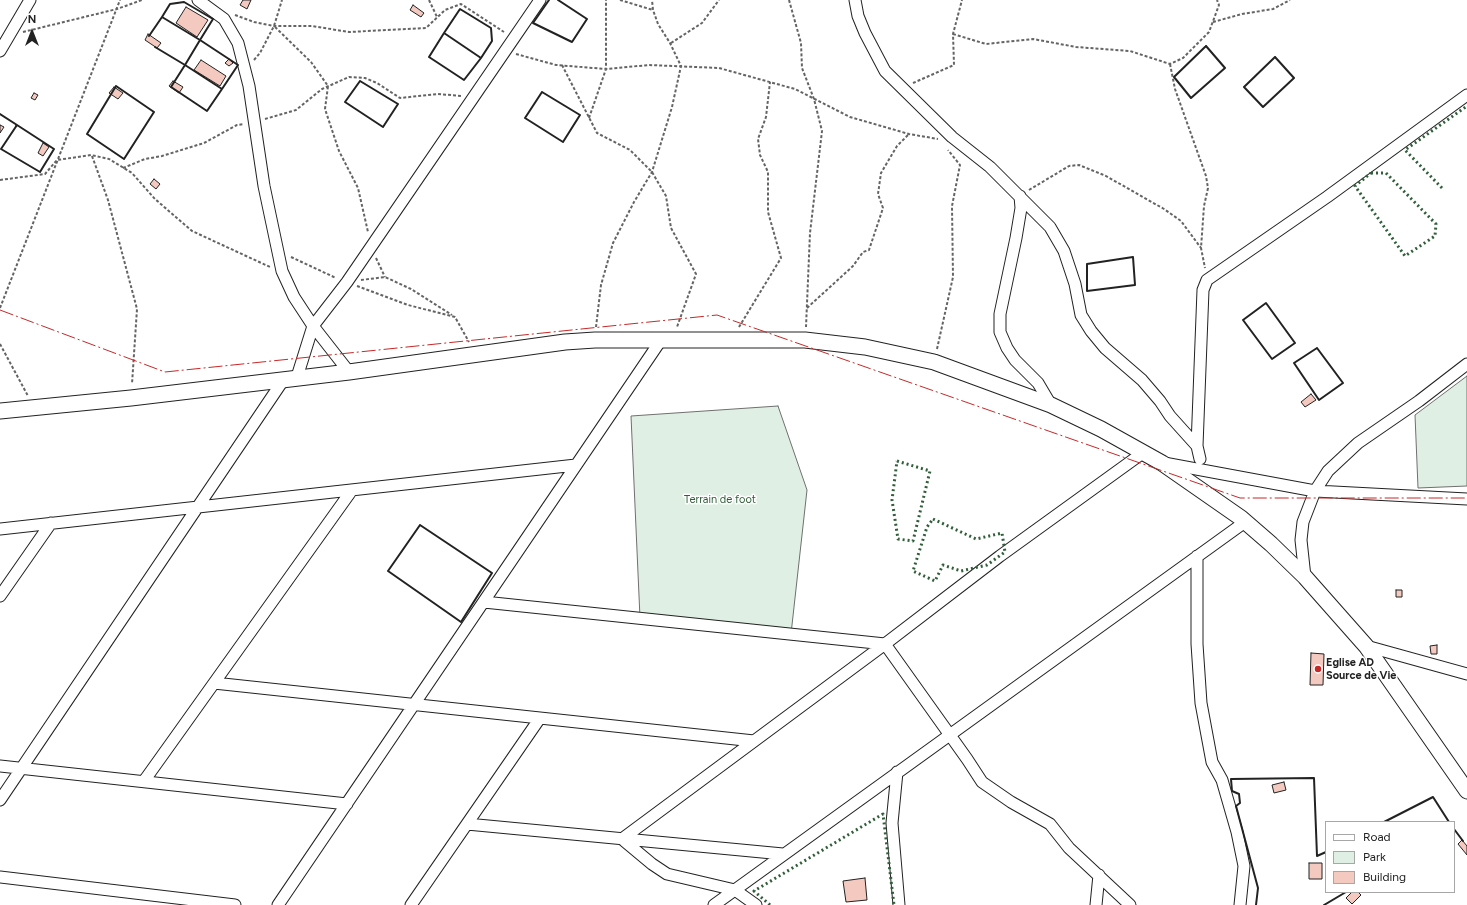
<!DOCTYPE html>
<html>
<head>
<meta charset="utf-8">
<style>
  body { margin:0 }
  #map { position:relative; width:1467px; height:905px; overflow:hidden; background:#fff; font-family:Figtree,sans-serif }
  canvas { display:block }
  .legend { position:absolute; left:1325px; top:821px; width:130px; height:72px; box-sizing:border-box; background:#fff; border:1px solid #a7a7a7; margin:0; padding:5px 7px; list-style:none; font-size:12px; color:#222 }
  .legend li { display:flex; align-items:center; gap:8px; height:20px }
  .legend b { width:20px; border:1px solid #a7a7a7 }
  .north { position:absolute; left:12px; top:12px; width:40px; height:40px; -webkit-text-stroke:3px #fff; paint-order:stroke; rotate:0deg; font-size:11px; font-weight:700; line-height:16px; text-align:center; color:#222 }
  .north::after { content:''; display:block; margin:auto; width:14px; height:18px; background:#222; clip-path:polygon(50% 0,100% 100%,50% 72%,0 100%) }
</style>
</head>
<body>
<div id="map">
<canvas width="1467" height="905"></canvas>
<ul class="legend">
<li><b style="height:5px;background:#fff"></b>Road</li>
<li><b style="height:11px;background:#e0efe3"></b>Park</li>
<li><b style="height:11px;background:#f3c9c0"></b>Building</li>
</ul>
<div class="north">N</div>
</div>
<script>
const c = document.querySelector('canvas').getContext('2d');
c.lineJoin = 'round';
function fillPath(path, color) {
  c.fillStyle = color;
  c.fill(path, 'evenodd');
}
function shape(rows) {
  const path = new Path2D();
  for (const r of rows) {
    path.moveTo(r[0], r[1]);
    for (let i = 2; i < r.length; i += 2) path.lineTo(r[i], r[i + 1]);
  }
  return path;
}
function strokePath(path, color, width, dash) {
  c.strokeStyle = color;
  c.lineWidth = width;
  c.lineCap = dash ? 'butt' : 'round';
  c.setLineDash(dash || []);
  c.stroke(path);
}
function write(font, color, halo, rows, align = 'center') {
  c.font = font + ' Figtree,sans-serif';
  c.lineWidth = 3;
  c.setLineDash([]);
  c.textBaseline = 'middle';
  c.strokeStyle = halo;
  c.fillStyle = color;
  for (const [text, x, y, turn = 0] of rows) {
    c.save();
    c.translate(x, y);
    c.rotate((+turn || 0) * Math.PI / 180);
    c.textAlign = isNaN(turn) ? turn : align;
    if (halo) c.strokeText(text, 0, 0);
    c.fillText(text, 0, 0);
    c.restore();
  }
}
const green = shape([
  [1467,376,1467,486,1418,488,1415,415,1467,376],
  [778,406,807,490,791,634,640,618,631,416,778,406]
]);
fillPath(green, '#e0efe3');
strokePath(green, '#6f6f6f', 1);
const building = shape([
  [243,0,251,0,247,9,240,5,243,0],
  [413,5,424,13,421,17,410,10,413,5],
  [186,7,208,20,197,37,176,23,186,7],
  [148,34,161,43,157,48,145,40,148,34],
  [229,59,233,63,229,66,225,63,229,59],
  [201,60,226,76,220,86,194,70,201,60],
  [173,81,183,87,179,93,169,86,173,81],
  [114,87,123,93,118,99,109,93,114,87],
  [34,93,38,95,35,100,31,98,34,93],
  [0,125,4,127,0,133,0,125],
  [43,143,49,147,43,156,38,153,43,143],
  [154,179,160,184,156,189,150,184,154,179],
  [1311,394,1316,400,1305,407,1301,402,1311,394],
  [1396,590,1402,590,1402,597,1396,597,1396,590],
  [1437,645,1437,654,1431,654,1430,646,1437,645],
  [1311,653,1324,654,1323,685,1310,685,1311,653],
  [1284,782,1286,790,1274,793,1272,785,1284,782],
  [1462,840,1467,846,1467,855,1458,844,1462,840],
  [1309,863,1322,863,1322,879,1309,879,1309,863],
  [865,878,867,900,846,902,843,881,865,878],
  [1352,892,1358,892,1361,895,1352,904,1346,898,1352,892]
]);
fillPath(building, '#f3c9c0');
strokePath(building, '#222', 1);
const street = shape([
  [198,0,224,19,238,43,249,86,264,186,282,271,294,297,313,326,349,372],
  [855,0,858,16,865,33,885,71,952,137,990,167,1050,227,1064,251,1075,284,1081,315,1091,331,1105,348,1142,380,1160,401,1170,416,1197,446,1200,459],
  [0,51,30,0],
  [1020,196,1021,208,1016,238,1000,314,1000,332,1007,348,1015,360,1038,383,1051,405],
  [297,377,313,326,347,282,540,0],
  [1197,446,1203,290,1207,280,1327,197,1467,95],
  [1164,463,1315,491,1467,499],
  [0,529,576,465],
  [1197,556,1197,644,1201,703,1212,762,1222,780,1237,832,1244,866,1240,905],
  [1305,577,1301,540,1303,522,1315,491,1328,471,1358,443,1419,401,1467,364],
  [0,596,51,523],
  [484,602,885,644,967,759,982,782,1011,802,1050,824,1069,848,1130,905],
  [1366,646,1467,674],
  [214,683,754,741],
  [0,766,347,804],
  [897,772,892,823,899,905],
  [144,781,352,490],
  [0,800,284,379],
  [467,824,783,854],
  [0,877,235,905],
  [278,905,661,340],
  [411,905,540,718],
  [714,905,1245,522],
  [756,905,735,890,667,874,652,864,622,839,885,644,1000,556,1144,452],
  [1096,905,1099,875]
]);
const secondary = shape([
  [0,411,131,398,349,372,565,342,595,340,805,340,865,347,934,362,1051,405,1101,429,1162,463,1241,518,1271,544,1305,577,1366,646,1467,791]
]);
strokePath(street, '#222', 13);
strokePath(secondary, '#222', 17);
strokePath(shape([
  [429,0,437,17],
  [620,0,653,10],
  [789,0,801,43,802,68,814,99,822,131,810,233,806,327],
  [235,15,254,22,274,26,312,26,349,32,426,28,445,10,461,4,504,32],
  [1213,22,1242,14,1273,9,1290,0],
  [275,27,311,62,328,86,325,109,339,151,358,188,368,232],
  [23,32,117,9,142,0],
  [953,34,986,44,1033,39,1076,47,1130,51,1170,64,1183,58,1209,32,1219,5,1217,0],
  [671,43,702,23,719,0],
  [516,54,556,65,606,69,649,65,719,68,795,89,850,117,909,134,938,139],
  [254,60,260,53,274,26,282,0],
  [1170,64,1175,89,1206,176,1208,188,1204,206,1201,248,1205,268],
  [562,65,597,133,630,150,652,172,666,196,671,228,696,274,677,327],
  [913,83,954,65,953,34,962,0],
  [589,118,606,69,606,0],
  [265,119,296,110,322,89,349,77,365,78,377,83,400,98,438,94,462,96],
  [92,156,108,200,137,309,132,384],
  [123,168,145,159,162,156,204,143,237,125,244,124],
  [0,180,45,174,57,160,91,155,109,159,132,173,155,199,192,231,270,267],
  [1029,190,1069,166,1079,165,1106,176,1164,209,1181,221,1201,248],
  [291,257,336,278],
  [376,258,385,277],
  [361,280,385,277,411,289,452,315],
  [357,286,408,305,455,317,469,342],
  [0,308,120,0],
  [807,308,853,266,863,252,869,250,883,208,878,194,881,173,897,146,909,134],
  [596,327,601,285,613,243,634,202,652,172,672,107,681,66,670,43,658,24,653,10,652,0],
  [739,327,781,258,768,212,768,172,760,155,758,139,766,117,770,82],
  [0,344,28,396],
  [937,349,953,277,952,206,960,165,948,150]
]), '#646464', 2, [3, 2]);
strokePath(street, '#fff', 11);
strokePath(secondary, '#fff', 15);
strokePath(shape([
  [1371,173,1386,173,1436,224,1435,236,1405,256,1355,186,1371,173],
  [1442,188,1405,150,1467,106],
  [897,461,930,471,913,541,898,539,892,500,897,461],
  [933,519,976,539,1002,533,1005,552,987,565,961,571,943,565,935,581,913,571,927,527,933,519],
  [770,905,754,891,883,814,894,905]
]), '#2f5e38', 3, [2, 3]);
strokePath(shape([
  [549,0,533,23,572,42,587,19,558,0],
  [184,2,213,19,200,40,162,17,170,4,184,2],
  [444,33,481,58,464,80,429,57,444,33,460,9,491,28,492,41,481,58,444,33],
  [149,36,162,17,200,40,185,65],
  [1206,46,1225,68,1191,98,1174,77,1206,46],
  [155,47,185,65,222,89,238,65,200,40,185,65],
  [1275,57,1294,78,1263,107,1244,87,1275,57],
  [185,65,222,89,207,111,171,87,185,65],
  [360,81,398,104,383,127,345,102,360,81],
  [116,86,154,112,124,159,87,134,116,86],
  [542,92,580,115,563,142,525,118,542,92],
  [0,114,17,125,16,126],
  [17,125,54,149,40,172,1,149,17,125],
  [1133,257,1135,285,1087,291,1087,264,1133,257],
  [1266,303,1295,343,1272,359,1243,320,1266,303],
  [1317,348,1343,383,1319,400,1294,363,1317,348],
  [420,525,492,573,461,622,388,571,420,525],
  [1384,822,1433,797,1449,822],
  [1454,829,1463,841],
  [1256,905,1258,888,1236,806,1240,803,1239,794,1232,791,1231,779,1314,778,1317,856,1326,852],
  [1324,905,1346,892]
]), '#222', 2);
strokePath(shape([
  [0,310,165,372,717,315,1240,498,1467,498]
]), '#c62828', 1, [14, 3, 2, 3]);
for (const [x, y, r, color] of [
  [1318,669,4,"#c62828"]
]) {
  const dot = new Path2D();
  dot.arc(x, y, r, 0, 2 * Math.PI);
  c.fillStyle = color;
  c.fill(dot);
  strokePath(dot, '#fff', 1.5);
}
write('11px', '#2f5e38', '#fff', [
  ["Terrain de foot",720,500]
]);
write('bold 11px', '#222', '#fff', [
  ["Eglise AD",1326,663],
  ["Source de Vie",1326,676]
], 'left');
</script>
</body>
</html>
